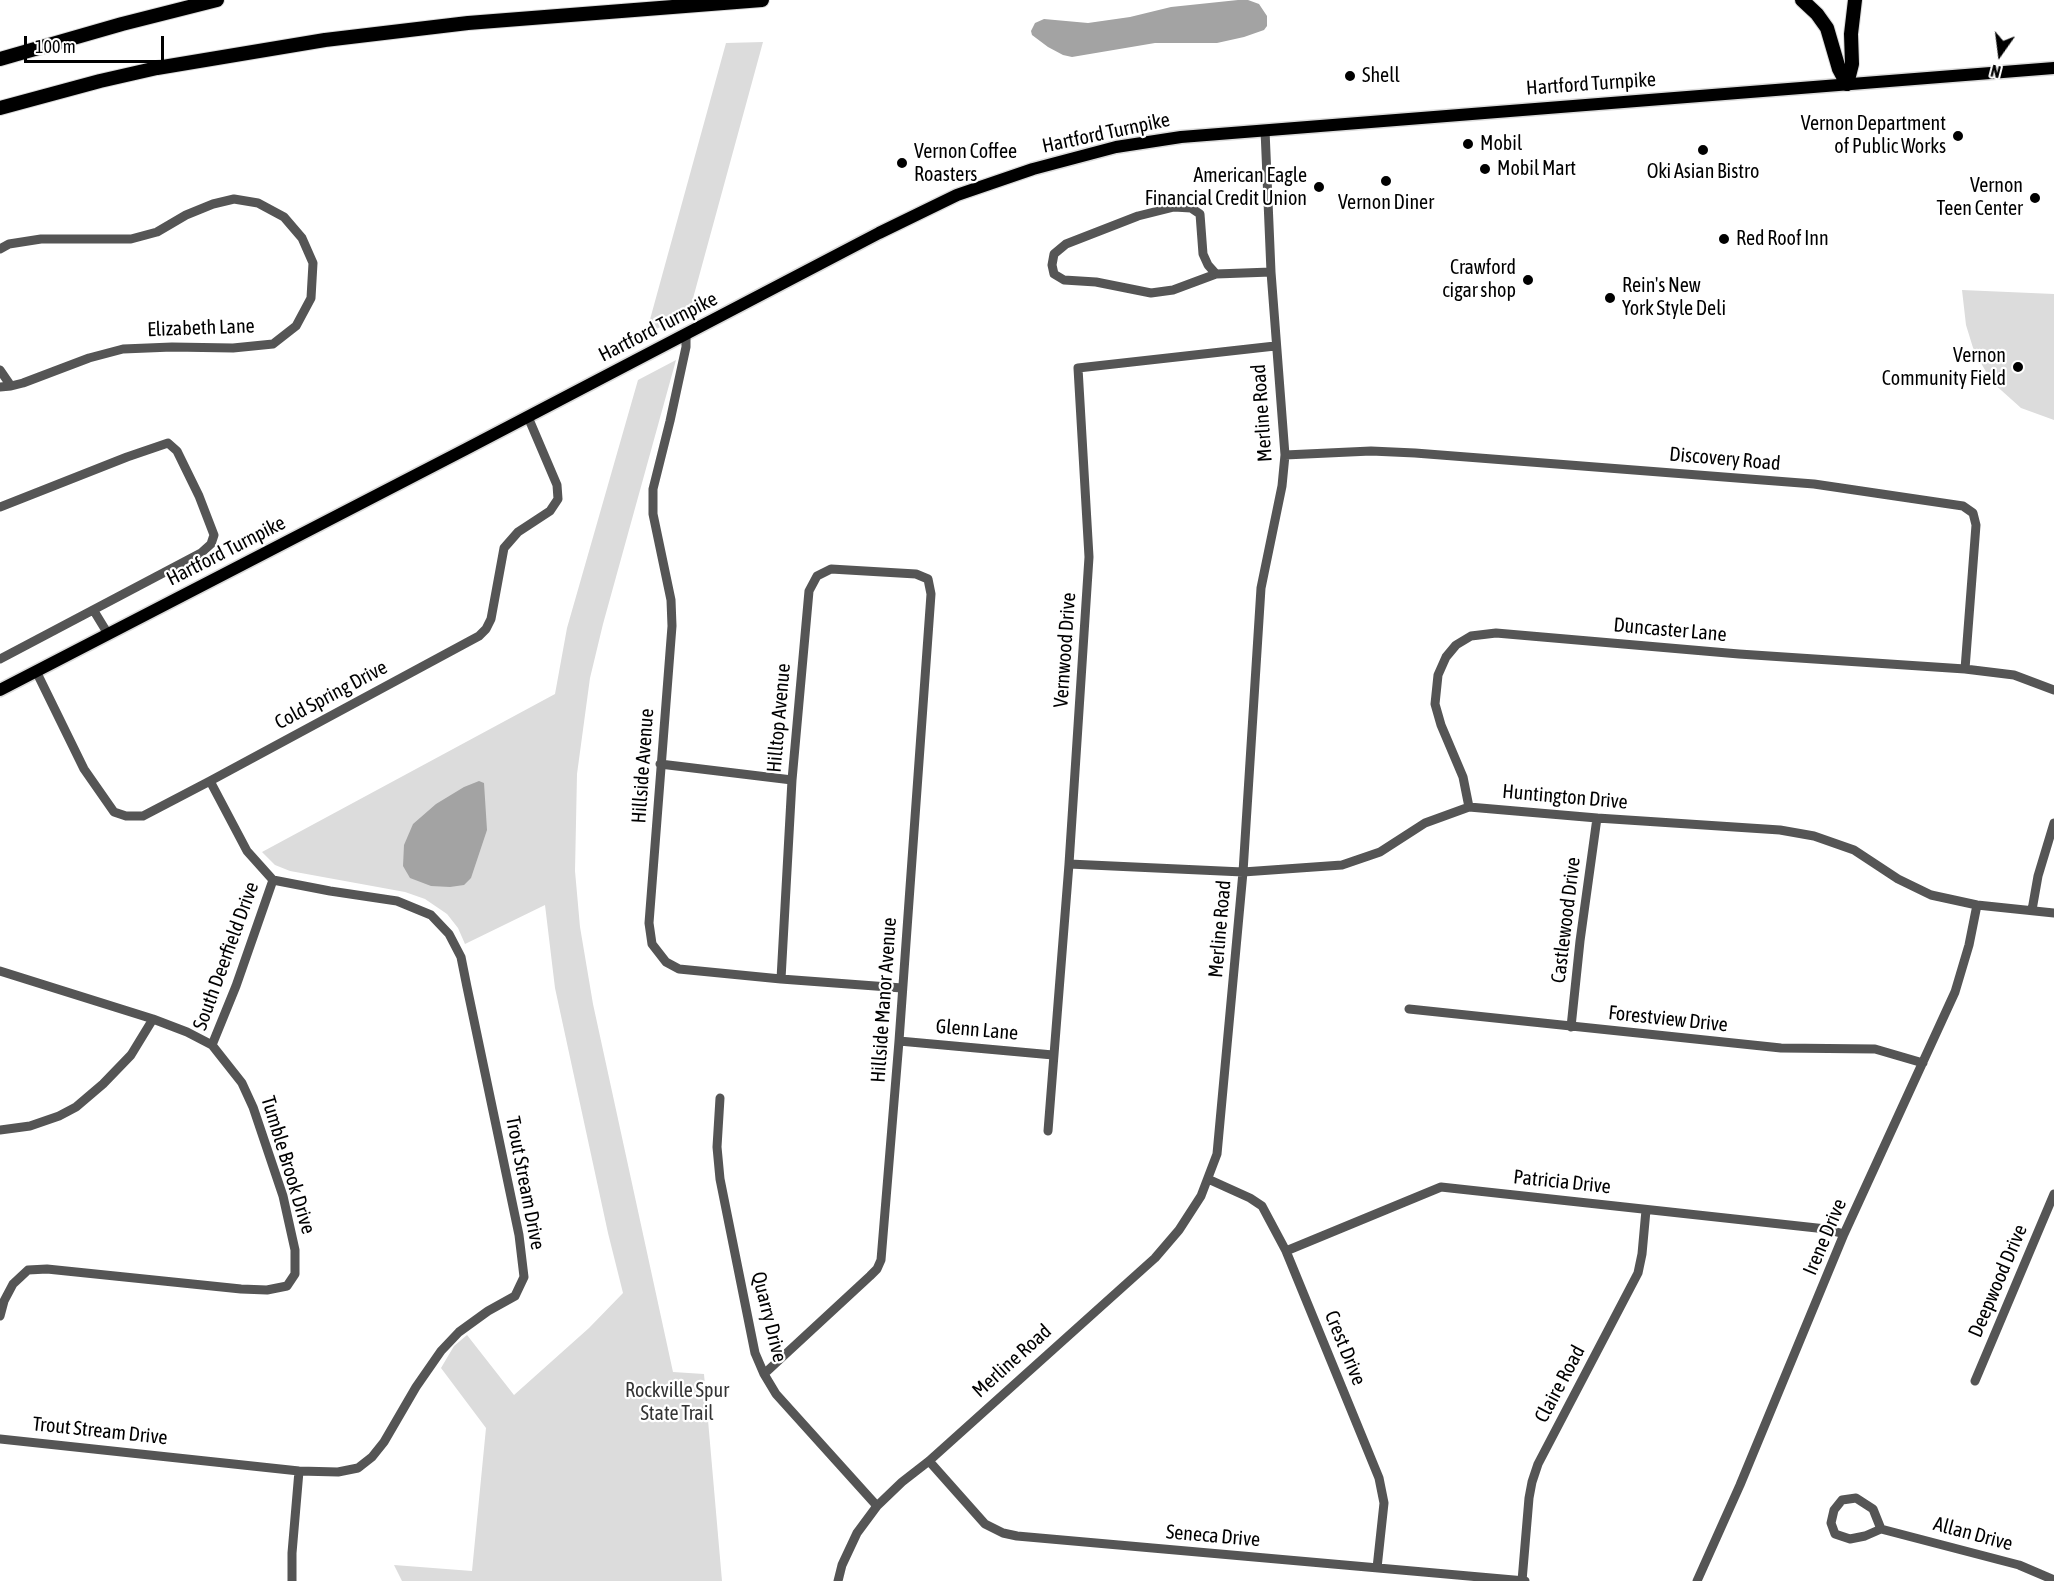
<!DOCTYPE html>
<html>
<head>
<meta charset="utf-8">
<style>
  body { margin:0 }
  #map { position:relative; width:2054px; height:1581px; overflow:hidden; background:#fff; font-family:"Asap Condensed",sans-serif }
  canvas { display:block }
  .north { position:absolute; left:1970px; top:24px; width:60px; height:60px; -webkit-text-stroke:4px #fff; paint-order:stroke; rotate:194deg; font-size:16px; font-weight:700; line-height:24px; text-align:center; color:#000 }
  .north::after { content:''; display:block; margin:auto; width:21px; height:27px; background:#000; clip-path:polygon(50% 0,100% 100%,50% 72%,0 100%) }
  .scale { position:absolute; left:24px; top:36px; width:140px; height:27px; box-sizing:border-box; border:3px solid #000; border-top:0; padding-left:8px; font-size:18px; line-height:21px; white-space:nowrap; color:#000; -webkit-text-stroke:4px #fff; paint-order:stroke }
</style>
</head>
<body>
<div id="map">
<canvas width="2054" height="1581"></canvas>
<div class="north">N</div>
<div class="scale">100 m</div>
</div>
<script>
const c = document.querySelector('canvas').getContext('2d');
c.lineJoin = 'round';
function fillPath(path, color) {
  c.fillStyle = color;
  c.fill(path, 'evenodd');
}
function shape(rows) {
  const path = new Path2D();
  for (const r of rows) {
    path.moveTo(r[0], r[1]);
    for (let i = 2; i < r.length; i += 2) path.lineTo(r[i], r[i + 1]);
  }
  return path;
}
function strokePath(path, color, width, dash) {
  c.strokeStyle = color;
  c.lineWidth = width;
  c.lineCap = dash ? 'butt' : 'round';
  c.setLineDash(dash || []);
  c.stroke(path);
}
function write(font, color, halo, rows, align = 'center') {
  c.font = font + ' "Asap Condensed",sans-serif';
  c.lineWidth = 4.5;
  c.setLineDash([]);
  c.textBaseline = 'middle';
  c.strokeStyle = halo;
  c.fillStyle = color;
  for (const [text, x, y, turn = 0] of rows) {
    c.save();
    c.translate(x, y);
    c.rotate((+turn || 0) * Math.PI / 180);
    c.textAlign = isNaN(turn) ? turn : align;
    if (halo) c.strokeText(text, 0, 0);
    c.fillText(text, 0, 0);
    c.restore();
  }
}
fillPath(shape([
  [763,42,689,313,646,334,726,43],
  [1962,290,2054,294,2054,420,2021,408,1992,382,1974,351,1966,325],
  [676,360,603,624,590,678,577,774,575,871,580,927,593,1004,673,1372,704,1374,722,1581,402,1581,394,1565,472,1571,486,1428,441,1368,454,1346,467,1335,514,1395,589,1328,623,1293,608,1233,555,988,545,905,465,944,458,928,447,914,425,899,405,892,290,871,275,865,262,852,555,694,567,628,638,380]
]), '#dcdcdc');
fillPath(shape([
  [1238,0,1248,0,1259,4,1267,16,1267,26,1264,30,1244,37,1217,43,1155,43,1072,57,1063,55,1048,47,1032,35,1031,31,1035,23,1044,19,1088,23,1130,17,1171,7],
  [479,781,484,783,487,830,471,878,464,885,450,887,431,886,410,878,403,866,404,845,413,824,436,804,464,787]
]), '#a3a3a3');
const major = shape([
  [0,690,466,449,879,233,957,195,1033,169,1116,147,1181,137,2054,68]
]);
const highway = shape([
  [1802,0,1817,14,1827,28,1839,69,1847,84],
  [0,59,122,24,217,0],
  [1847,84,1852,64,1851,34,1855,0],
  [0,108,100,81,157,68,325,40,468,23,762,0]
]);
strokePath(major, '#dbdbdb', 15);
strokePath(highway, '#dbdbdb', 16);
strokePath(shape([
  [0,249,9,244,41,239,131,239,157,232,186,215,213,204,234,199,258,203,284,217,302,238,313,263,311,298,296,326,273,344,233,348,172,347,123,349,89,358,23,383,11,386,0,387],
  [1216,274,1208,265,1203,254,1200,214,1191,208,1174,207,1138,216,1066,244,1054,254,1052,265,1054,274,1064,280,1096,282,1151,293,1173,290,1216,274,1271,272],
  [686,335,686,347,670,421,653,489,653,514,671,600,672,626,649,923,652,944,666,962,679,969,781,979,902,988],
  [0,370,11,386],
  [1285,455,1371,451,1415,453,1814,484,1963,506,1973,513,1976,525,1965,669],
  [0,507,127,457,168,443,177,451,199,496,214,535,211,544,201,553,0,659],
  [94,611,108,634],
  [36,671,84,769,114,812,126,816,143,816,210,781,479,636,486,629,491,619,504,548,518,532,550,511,558,499,557,485,528,417],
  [660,764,792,780],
  [1469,807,1463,777,1441,725,1435,704,1438,675,1446,657,1456,645,1471,636,1496,633,1739,654,1965,669,2014,675,2054,690],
  [1069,864,1243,872,1342,865,1380,852,1425,823,1469,807,1597,818,1780,830,1814,836,1854,850,1898,879,1931,895,1977,905,2054,913],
  [2032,910,2038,876,2054,823],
  [0,971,153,1019,187,1032,212,1045,242,1083,253,1107,283,1196,295,1250,295,1274,287,1286,267,1290,241,1289,47,1269,28,1270,13,1284,4,1301,0,1316],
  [1409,1009,1781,1048,1875,1049,1923,1063],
  [1571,1027,1580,941,1597,818],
  [899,1041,1053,1055],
  [212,1045,236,986,273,880],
  [720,1098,717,1147,720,1179,755,1353,764,1374,776,1394,877,1506],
  [0,1130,30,1126,59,1116,76,1107,103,1084,131,1055,153,1019],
  [1048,1131,1069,864,1089,557,1078,368,1275,346],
  [1208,1179,1250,1198,1262,1206,1286,1251,1379,1478,1384,1503,1377,1568],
  [1286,1251,1441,1187,1826,1229,1844,1234],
  [764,1374,870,1276,877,1269,881,1260,899,1041,931,594,928,579,916,574,831,569,817,576,809,591,792,780,781,979],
  [1975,1381,2054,1194],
  [0,1439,299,1471,338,1472,358,1468,372,1457,384,1442,416,1387,441,1351,459,1332,488,1311,515,1296,524,1277,519,1235,467,987,461,957,449,934,431,915,397,901,330,891,273,880,247,851,210,781],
  [929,1461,985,1524,1003,1533,1017,1536,1525,1581],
  [1881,1529,1873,1509,1856,1498,1842,1500,1834,1510,1831,1523,1835,1534,1850,1539,1865,1536,1881,1529,2019,1565,2054,1580],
  [292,1581,292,1553,299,1471],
  [838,1581,842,1565,857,1533,877,1506,902,1482,929,1461,1155,1258,1179,1230,1201,1196,1217,1154,1243,872,1261,588,1282,486,1285,455,1271,272,1265,130],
  [1522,1581,1529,1498,1532,1482,1538,1464,1638,1273,1642,1254,1646,1210],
  [1697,1581,1740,1485,1844,1234,1955,992,1969,945,1977,905]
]), '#555', 9);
strokePath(major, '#000', 12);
strokePath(highway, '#000', 14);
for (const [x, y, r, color] of [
  [1350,76,6,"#000"],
  [1958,136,6,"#000"],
  [1468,144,6,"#000"],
  [1703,150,6,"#000"],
  [902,163,6,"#000"],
  [1485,169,6,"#000"],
  [1386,181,6,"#000"],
  [1319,187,6,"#000"],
  [2035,198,6,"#000"],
  [1724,239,6,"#000"],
  [1528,280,6,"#000"],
  [1610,298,6,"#000"],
  [2018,367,6,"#000"]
]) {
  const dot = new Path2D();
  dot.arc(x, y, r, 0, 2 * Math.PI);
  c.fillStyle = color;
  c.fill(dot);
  strokePath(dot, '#fff', 2);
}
write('20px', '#000', '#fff', [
  ["Shell",1362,76],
  ["Vernon Department",1946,124,"right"],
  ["of Public Works",1946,147,"right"],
  ["Mobil",1480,144],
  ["Vernon Coffee",914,152],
  ["Roasters",914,175],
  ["Mobil Mart",1497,169],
  ["Oki Asian Bistro",1703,172,"center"],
  ["American Eagle",1307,176,"right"],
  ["Financial Credit Union",1307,199,"right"],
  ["Vernon",2023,186,"right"],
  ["Teen Center",2023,209,"right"],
  ["Vernon Diner",1386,203,"center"],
  ["Red Roof Inn",1736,239],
  ["Crawford",1516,268,"right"],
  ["cigar shop",1516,291,"right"],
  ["Rein's New",1622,286],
  ["York Style Deli",1622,309],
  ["Vernon",2006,356,"right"],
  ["Community Field",2006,379,"right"]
], 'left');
write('20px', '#000', '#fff', [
  ["Hartford Turnpike",1591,84,-4],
  ["Hartford Turnpike",1106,133,-12],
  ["Hartford Turnpike",658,327,-27],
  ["Elizabeth Lane",201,328,-2],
  ["Merline Road",1262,413,-94],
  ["Discovery Road",1725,459,5],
  ["Hartford Turnpike",226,551,-27],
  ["Duncaster Lane",1670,630,5],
  ["Vernwood Drive",1065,650,-86],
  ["Cold Spring Drive",331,695,-28],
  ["Hilltop Avenue",779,718,-85],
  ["Hillside Avenue",643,766,-86],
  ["Huntington Drive",1565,797,5],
  ["Castlewood Drive",1566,920,-83],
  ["Merline Road",1220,929,-85],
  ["South Deerfield Drive",226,956,-70],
  ["Hillside Manor Avenue",884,1000,-86],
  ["Forestview Drive",1668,1019,6],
  ["Glenn Lane",977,1030,5],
  ["Tumble Brook Drive",288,1165,73],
  ["Patricia Drive",1562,1182,6],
  ["Trout Stream Drive",525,1183,79],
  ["Irene Drive",1825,1237,-67],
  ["Deepwood Drive",1998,1281,-67],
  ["Quarry Drive",769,1317,76],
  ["Crest Drive",1345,1348,68],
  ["Merline Road",1012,1361,-42],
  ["Claire Road",1560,1384,-62],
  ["Trout Stream Drive",100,1431,6],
  ["Allan Drive",1973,1534,15],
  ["Seneca Drive",1213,1536,5]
]);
write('20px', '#333', '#fff', [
  ["Rockville Spur",677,1391],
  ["State Trail",677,1414]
]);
</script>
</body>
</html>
